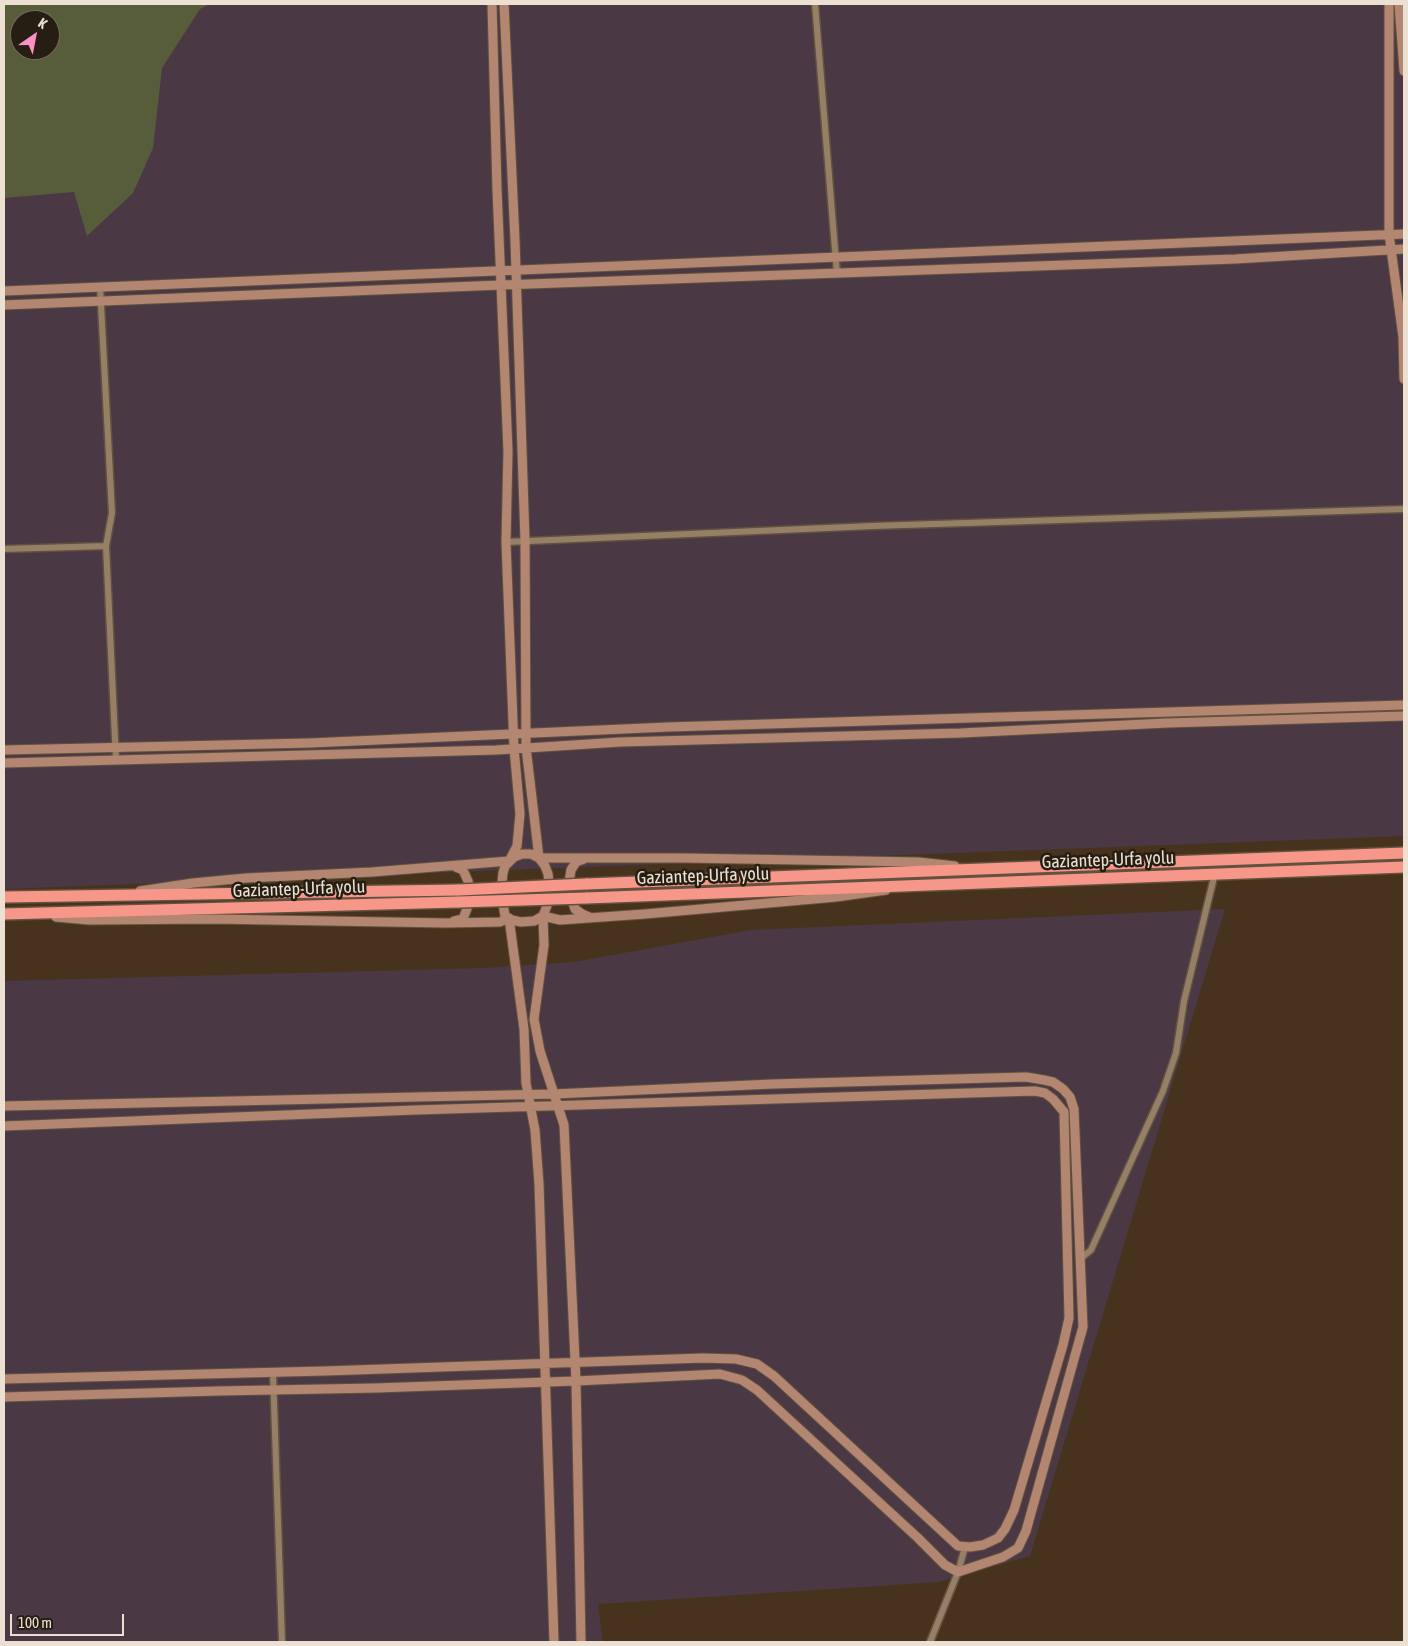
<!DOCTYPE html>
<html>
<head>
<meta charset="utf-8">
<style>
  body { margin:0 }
  #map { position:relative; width:1408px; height:1646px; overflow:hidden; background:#47331d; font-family:"Asap Condensed",sans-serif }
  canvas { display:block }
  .frame { position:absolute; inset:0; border:5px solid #ece0d2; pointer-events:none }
  .north { position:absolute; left:10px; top:10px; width:50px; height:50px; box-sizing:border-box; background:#261d13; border:1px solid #756b5f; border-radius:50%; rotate:33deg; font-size:14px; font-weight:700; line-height:20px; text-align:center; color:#ece0d2 }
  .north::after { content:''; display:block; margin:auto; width:18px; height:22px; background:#fc8fc3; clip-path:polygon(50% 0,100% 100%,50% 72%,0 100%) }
  .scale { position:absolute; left:10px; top:1614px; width:114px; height:22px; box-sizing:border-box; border:2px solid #ece0d2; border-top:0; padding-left:6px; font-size:15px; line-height:18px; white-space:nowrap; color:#ece0d2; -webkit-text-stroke:4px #261d13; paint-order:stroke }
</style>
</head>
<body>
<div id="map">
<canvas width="1408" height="1646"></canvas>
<div class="frame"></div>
<div class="north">K</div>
<div class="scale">100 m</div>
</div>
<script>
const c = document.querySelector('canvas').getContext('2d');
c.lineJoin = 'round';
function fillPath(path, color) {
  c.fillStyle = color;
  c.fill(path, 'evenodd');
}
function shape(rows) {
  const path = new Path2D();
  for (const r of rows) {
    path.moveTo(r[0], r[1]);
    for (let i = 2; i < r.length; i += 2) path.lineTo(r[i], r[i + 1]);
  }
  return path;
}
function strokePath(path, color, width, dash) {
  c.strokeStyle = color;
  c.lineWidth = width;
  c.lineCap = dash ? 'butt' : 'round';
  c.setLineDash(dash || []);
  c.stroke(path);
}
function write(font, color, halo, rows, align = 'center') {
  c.font = font + ' "Asap Condensed",sans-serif';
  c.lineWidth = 5;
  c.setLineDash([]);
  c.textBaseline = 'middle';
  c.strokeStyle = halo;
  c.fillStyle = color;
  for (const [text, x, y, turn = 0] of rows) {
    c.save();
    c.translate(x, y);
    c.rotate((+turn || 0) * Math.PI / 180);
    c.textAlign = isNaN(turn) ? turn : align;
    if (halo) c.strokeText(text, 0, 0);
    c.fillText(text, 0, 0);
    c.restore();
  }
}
fillPath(shape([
  [4,4,1404,4,1404,836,4,889],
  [20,20,50,20,50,50,20,50],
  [1225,909,1030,1556,939,1582,598,1604,603,1642,4,1642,4,981,483,968,574,962,751,930]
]), '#4a3945');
fillPath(shape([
  [4,4,210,4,200,9,162,68,153,148,133,193,87,236,74,192,4,198],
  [20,20,50,20,50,50,20,50]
]), '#575c3a');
const street = shape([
  [815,4,837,274],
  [100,286,112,513,106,546,116,760],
  [506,542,872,526,1404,509],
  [4,549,106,546],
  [1080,1259,1091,1250,1163,1091,1176,1053,1184,1001,1215,873],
  [273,1372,282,1642],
  [930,1642,958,1572,965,1547]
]);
const secondary = shape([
  [504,4,515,240,525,540,526,747,539,858,684,858,918,862,955,866],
  [1389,4,1389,234,1403,337,1404,379],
  [1399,4,1404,71],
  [4,291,1404,234],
  [4,305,501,285,1235,259,1404,249],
  [4,750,310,743,668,727,1404,705],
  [4,763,496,750,620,742,961,733,1167,723,1404,716],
  [522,854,531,854,539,858,545,866,548,874,550,892,548,903,543,916,534,921,521,922,512,920,505,916,501,891,503,873,505,866,514,857,522,854],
  [584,859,576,862,571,870,568,888,575,909,582,914,589,917],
  [140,891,193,883,246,878,372,872,509,861,517,846,520,814,514,748,506,542,508,451,497,189,492,4],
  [56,917,89,920,213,919,446,923,500,922,509,918,524,1029,526,1083,535,1130,539,1184,554,1642],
  [454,921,463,919,471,898,468,881,463,870,456,867],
  [4,1106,554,1094,773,1084,1026,1077,1044,1080,1053,1082,1063,1089,1070,1097,1074,1109,1083,1327,1026,1531,1018,1548,1003,1557,958,1572,945,1565,918,1538,757,1390,742,1380,720,1374,576,1381,376,1388,218,1391,4,1397],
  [4,1126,415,1110,1035,1091,1045,1093,1053,1099,1064,1112,1069,1318,1063,1345,1014,1510,1005,1529,998,1538,983,1545,970,1547,958,1546,774,1376,757,1364,736,1359,703,1358,325,1371,4,1379],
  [581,1642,576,1381,564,1125,540,1051,534,1019,544,945,543,916,560,920,645,914,836,897,886,890]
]);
const highway = shape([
  [586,884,1404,853],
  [4,897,459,890],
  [586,898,1404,867],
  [4,914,459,902]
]);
strokePath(street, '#62513e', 9);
strokePath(secondary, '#62513e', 11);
strokePath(highway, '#62513e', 14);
strokePath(street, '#967f67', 6);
strokePath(secondary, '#b38671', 9);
strokePath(highway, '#f79789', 11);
const highwayBridge = shape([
  [459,890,586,884],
  [459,902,586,898]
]);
strokePath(highwayBridge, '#62513e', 14, []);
strokePath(highwayBridge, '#f79789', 11);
write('18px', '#ece0d2', '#261d13', [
  ["Gaziantep-Urfa yolu",1108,860,-2],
  ["Gaziantep-Urfa yolu",703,876,-2],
  ["Gaziantep-Urfa yolu",299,889,-2]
]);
</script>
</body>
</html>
